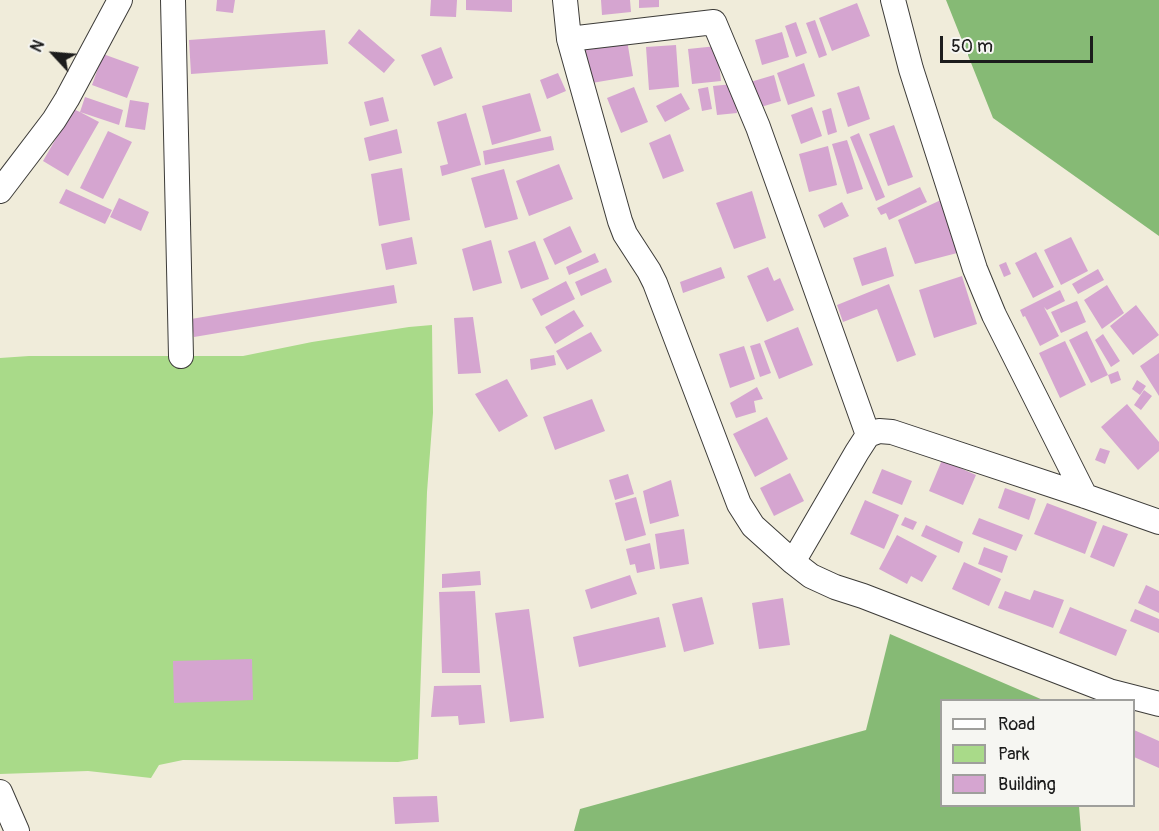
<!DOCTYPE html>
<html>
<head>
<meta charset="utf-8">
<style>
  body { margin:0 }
  #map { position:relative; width:1159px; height:831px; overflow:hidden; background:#f0ecda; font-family:Pangolin,sans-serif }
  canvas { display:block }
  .legend { position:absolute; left:940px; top:699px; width:195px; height:108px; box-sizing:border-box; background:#f6f6f2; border:2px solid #9f9f9c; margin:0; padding:8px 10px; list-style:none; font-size:18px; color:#1c1c1c }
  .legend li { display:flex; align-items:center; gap:12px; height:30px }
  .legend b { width:30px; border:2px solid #9f9f9c }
  .north { position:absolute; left:24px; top:24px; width:60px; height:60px; -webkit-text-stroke:4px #f6f6f2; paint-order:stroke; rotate:296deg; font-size:16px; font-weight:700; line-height:24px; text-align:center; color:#1c1c1c }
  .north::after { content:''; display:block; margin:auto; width:21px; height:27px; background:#1c1c1c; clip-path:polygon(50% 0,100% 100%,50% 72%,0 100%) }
  .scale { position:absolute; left:940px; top:36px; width:153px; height:27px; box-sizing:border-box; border:3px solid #1c1c1c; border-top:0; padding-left:8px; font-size:18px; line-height:21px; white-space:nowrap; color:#1c1c1c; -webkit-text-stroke:4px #f6f6f2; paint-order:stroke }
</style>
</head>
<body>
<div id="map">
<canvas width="1159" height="831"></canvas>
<ul class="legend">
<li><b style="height:8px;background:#fff"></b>Road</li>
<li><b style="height:16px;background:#a9da89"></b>Park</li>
<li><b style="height:16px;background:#d5a5d0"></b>Building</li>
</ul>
<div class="north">N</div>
<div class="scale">50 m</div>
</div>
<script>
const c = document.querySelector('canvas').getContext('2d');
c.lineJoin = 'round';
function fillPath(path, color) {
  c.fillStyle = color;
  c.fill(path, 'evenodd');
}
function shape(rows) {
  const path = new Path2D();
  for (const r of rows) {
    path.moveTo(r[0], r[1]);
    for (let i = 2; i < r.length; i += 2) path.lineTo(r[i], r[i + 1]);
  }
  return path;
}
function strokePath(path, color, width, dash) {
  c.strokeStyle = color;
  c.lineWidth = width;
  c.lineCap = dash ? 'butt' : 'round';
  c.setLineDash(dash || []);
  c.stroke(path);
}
fillPath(shape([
  [432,325,433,413,427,492,418,759,398,762,183,760,159,765,151,778,88,771,0,774,0,358,29,356,243,356,312,342,409,327]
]), '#a9da89');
fillPath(shape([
  [946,0,1159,0,1159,236,993,118],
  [890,634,1043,700,942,700,942,806,1079,806,1081,831,574,831,580,809,866,730]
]), '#86ba75');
fillPath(shape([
  [217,0,235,0,233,13,216,11],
  [431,0,457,0,456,17,430,16],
  [466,0,512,0,512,12,466,10],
  [601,0,630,0,631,12,602,15],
  [639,0,659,0,659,7,639,8],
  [857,3,870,36,832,51,819,18],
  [815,20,827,55,819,58,806,23],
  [796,22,807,53,796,57,785,26],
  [359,29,395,60,384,73,348,43],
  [325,30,328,64,191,74,189,40],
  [782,32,789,57,762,65,755,40],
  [627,40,633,76,586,84,580,48],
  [676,45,679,87,649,90,646,47],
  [717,46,721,81,692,84,688,49],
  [441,47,453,78,434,86,421,55],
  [103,54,139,67,127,98,92,85],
  [804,63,815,96,788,105,777,73],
  [558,73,566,91,547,99,540,80],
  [774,75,781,101,754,109,747,83],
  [733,84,737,113,717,115,713,86],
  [859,86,870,119,848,127,837,93],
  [634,87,648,122,621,133,607,98],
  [708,87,712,109,702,111,698,89],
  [530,93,541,131,492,145,482,106],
  [681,93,690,109,665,122,656,106],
  [85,97,123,110,119,125,80,112,99,122,68,176,43,161,73,109,80,112],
  [383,97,389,121,370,126,364,102],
  [130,100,149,103,145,130,125,127],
  [812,107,822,136,801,144,791,115],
  [831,108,837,132,828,135,822,111],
  [466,113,481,165,442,176,440,166,448,164,437,122],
  [894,125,913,177,888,186,869,134],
  [397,129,402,153,369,161,364,138],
  [108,131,132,142,103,199,80,188],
  [859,133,885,197,876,201,850,137],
  [670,134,684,171,663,179,649,143],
  [551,136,554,150,485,165,483,151],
  [847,140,863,189,847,194,832,144],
  [828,146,837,185,809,192,799,154],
  [559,164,573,199,529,216,516,181],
  [402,168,410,220,379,226,371,174],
  [504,169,518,219,485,228,471,178],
  [920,187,927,202,889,220,886,213,881,215,877,208],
  [66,189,112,210,105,224,59,203],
  [752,191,766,238,734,249,716,203],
  [119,198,149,212,141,231,110,217],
  [943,199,961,252,915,264,898,220],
  [842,202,849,216,824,228,818,215],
  [570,226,582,252,555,265,543,239],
  [412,237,417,264,386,270,381,244],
  [1071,237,1088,271,1061,285,1044,250],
  [491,240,502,283,473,291,462,249],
  [535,241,549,279,521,289,508,251],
  [886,247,894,276,862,286,853,258],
  [1036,252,1054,287,1033,298,1015,263],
  [595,253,599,262,569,275,566,267],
  [1006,262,1011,274,1004,277,999,265],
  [721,267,725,278,683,293,680,282],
  [768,267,774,281,780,278,794,310,767,322,747,276],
  [606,268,612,282,581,296,575,282],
  [1098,269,1104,280,1078,294,1072,284],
  [962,276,977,324,934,338,919,290],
  [566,281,575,299,541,316,532,299],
  [889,284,916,355,897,362,877,309,843,322,837,305],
  [394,285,397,303,194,337,191,319],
  [1107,285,1124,313,1102,329,1084,300],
  [1060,290,1065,301,1047,310,1044,307,1059,336,1040,346,1025,316,1023,317,1020,310],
  [1077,301,1086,322,1061,333,1051,312],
  [1136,305,1159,335,1133,355,1110,326],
  [574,310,584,326,555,344,545,327],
  [473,317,481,373,458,374,454,318],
  [798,327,813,365,779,379,764,341],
  [1087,331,1108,375,1091,383,1069,340],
  [591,332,602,351,567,370,556,351],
  [1103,334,1120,361,1111,367,1095,340],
  [1065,341,1086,385,1060,398,1039,353],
  [760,343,771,373,760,377,750,346],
  [744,346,755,379,730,388,719,354],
  [1159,353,1159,396,1140,366],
  [554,355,556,365,531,370,530,359],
  [1118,371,1121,380,1111,384,1108,375],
  [507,379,528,416,499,432,475,394],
  [1137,380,1146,386,1140,395,1132,389],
  [757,387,763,399,754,401,756,412,736,418,730,403],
  [1144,390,1152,396,1141,410,1134,405],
  [592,399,605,431,555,450,543,417],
  [1127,404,1159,442,1159,451,1138,470,1101,427],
  [767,417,788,459,755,477,733,434],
  [1100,448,1110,451,1105,464,1095,460],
  [942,460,976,475,963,505,929,491],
  [882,469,912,481,902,505,872,493],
  [790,473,804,501,774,516,760,488],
  [628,474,634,494,615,500,609,480],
  [671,480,679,516,650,524,643,491],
  [1005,488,1036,499,1029,520,998,508],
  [636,497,646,535,625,541,615,503],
  [865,500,899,515,884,549,850,534],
  [1047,503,1097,522,1085,554,1034,534],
  [905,517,917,522,913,530,901,525],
  [979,518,1023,535,1016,551,972,534],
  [926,525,963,542,959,553,921,536],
  [1103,525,1128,534,1114,567,1090,557],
  [684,529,689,564,660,569,655,534],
  [897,535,937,556,922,582,911,576,907,584,879,569],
  [650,543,655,569,637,573,635,564,630,565,626,549],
  [984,547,1008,556,1002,573,978,564],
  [964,562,1001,579,989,606,952,589],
  [480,571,481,585,442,588,442,574],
  [630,575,637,594,591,609,585,590],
  [1146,585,1159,591,1159,613,1138,603],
  [1034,590,1064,600,1053,628,998,608,1005,591,1030,600],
  [475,591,480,673,442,673,439,592],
  [702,597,714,644,684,652,672,604],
  [783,598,790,645,759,649,752,603],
  [1070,607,1127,630,1116,656,1059,633],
  [529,609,544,718,510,722,495,613],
  [1135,609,1159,619,1159,633,1130,621],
  [659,617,666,647,579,667,573,637],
  [252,659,253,700,174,703,173,661],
  [481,685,485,723,459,725,458,716,431,717,434,686],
  [1134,730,1159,741,1159,768,1134,757],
  [437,796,439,822,395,824,393,797]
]), '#d5a5d0');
const minor = shape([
  [173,0,181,356],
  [565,0,569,39,620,221,625,234,649,271,655,283,739,504,753,526,793,562],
  [893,0,911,69,975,269,994,315,1085,496],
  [569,39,714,22,758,127,868,435],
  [0,191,54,120,67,99,120,0],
  [1159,522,1085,496,892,432,879,431,868,435,857,452,793,562,811,576,835,587,863,596,1109,691,1159,704],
  [0,792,17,831]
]);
strokePath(minor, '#3c3b38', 26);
strokePath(minor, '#fff', 24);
</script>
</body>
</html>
